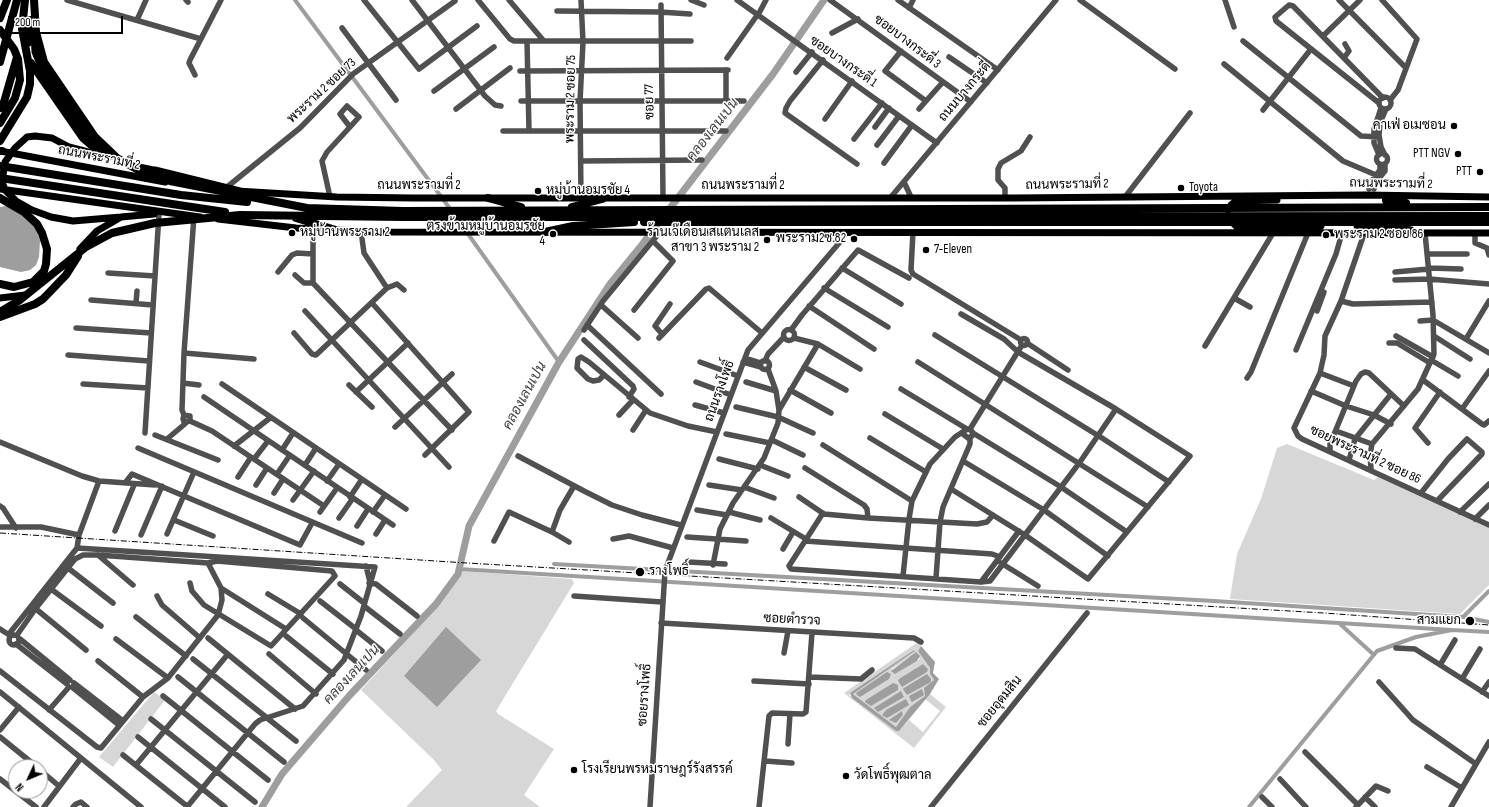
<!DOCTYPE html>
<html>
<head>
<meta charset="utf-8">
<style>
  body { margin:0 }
  #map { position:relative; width:1489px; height:807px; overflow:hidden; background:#fff; font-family:"Sofia Sans Condensed",sans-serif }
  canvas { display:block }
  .north { position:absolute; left:8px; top:759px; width:40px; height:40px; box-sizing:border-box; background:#fff; border:1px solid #999; border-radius:50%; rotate:226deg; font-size:11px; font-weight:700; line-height:16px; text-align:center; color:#000 }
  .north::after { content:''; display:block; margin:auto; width:14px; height:18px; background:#000; clip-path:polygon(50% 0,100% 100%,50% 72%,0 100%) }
  .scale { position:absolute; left:8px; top:16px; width:115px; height:18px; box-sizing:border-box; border:2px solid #000; border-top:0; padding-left:5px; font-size:12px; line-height:14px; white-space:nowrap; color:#000; -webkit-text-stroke:3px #fff; paint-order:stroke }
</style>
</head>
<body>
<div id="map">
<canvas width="1489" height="807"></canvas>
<div class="north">N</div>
<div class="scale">200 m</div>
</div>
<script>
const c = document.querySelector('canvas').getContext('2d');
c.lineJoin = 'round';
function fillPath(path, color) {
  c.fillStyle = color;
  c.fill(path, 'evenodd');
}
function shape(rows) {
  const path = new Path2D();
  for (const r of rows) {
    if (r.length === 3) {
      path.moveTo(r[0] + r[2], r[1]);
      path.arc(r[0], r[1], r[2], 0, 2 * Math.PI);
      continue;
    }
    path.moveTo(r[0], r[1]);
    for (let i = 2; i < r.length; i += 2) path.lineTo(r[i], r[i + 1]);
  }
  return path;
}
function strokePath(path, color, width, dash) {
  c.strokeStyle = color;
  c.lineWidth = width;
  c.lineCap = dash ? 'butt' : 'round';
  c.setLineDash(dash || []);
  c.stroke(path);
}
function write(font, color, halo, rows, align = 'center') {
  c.font = font + ' "Sofia Sans Condensed",Sarabun,sans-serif';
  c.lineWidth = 3;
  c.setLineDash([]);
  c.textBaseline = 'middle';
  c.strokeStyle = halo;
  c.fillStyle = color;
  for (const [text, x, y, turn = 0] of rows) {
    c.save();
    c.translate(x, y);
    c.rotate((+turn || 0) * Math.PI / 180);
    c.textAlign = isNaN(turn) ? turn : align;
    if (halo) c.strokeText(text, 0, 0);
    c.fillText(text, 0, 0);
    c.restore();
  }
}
fillPath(shape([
  [1287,444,1374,480,1378,477,1489,528,1489,585,1460,614,1230,599,1237,554,1261,499,1277,448],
  [462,571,572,579,574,583,496,711,498,714,554,749,524,795,540,807,406,807,442,770,434,760,361,690,427,618,446,595],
  [918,642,921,646,918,651,930,668,930,674,934,680,925,688,925,696,910,707,896,727,853,694,915,651,914,650,849,695,899,731,909,720,923,732,940,711,925,699,930,694,946,707,914,748,844,693],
  [916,653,920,659,895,674,892,669],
  [923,664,927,672,925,673,903,686,898,681],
  [154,692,165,700,113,767,99,757]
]), '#d7d7d7');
fillPath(shape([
  [6,206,18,211,36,227,40,241,39,257,36,265,30,270,21,272,0,267,0,207],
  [446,627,481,660,437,707,404,676],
  [921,646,935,662,933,673,939,679,930,694,899,731,896,731,852,698,850,693,914,650,915,651,853,694,896,727,910,707,925,696,924,688,934,680,930,674,930,668,918,651],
  [916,652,920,656,917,661,895,674,891,671],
  [923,664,928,669,927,672,902,687,898,681,899,679],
  [887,672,891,674,889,679,860,697,857,695,856,693],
  [927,674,931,679,931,682,907,695,903,689,904,688],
  [893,683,898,685,898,690,871,706,865,702,866,700],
  [922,689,924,695,912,702,911,701,909,696],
  [901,691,904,697,878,712,874,708],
  [906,699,909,705,887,718,882,715,886,710],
  [902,711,903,715,896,723,889,720]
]), '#9e9e9e');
strokePath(shape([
  [295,0,451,210],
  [456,217,559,362],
  [554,564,1214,601,1463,617,1489,622],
  [459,569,1452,630],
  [1463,617,1489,591],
  [1339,623,1374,655],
  [1249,807,1377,651,1416,637,1452,630,1489,632]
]), '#9e9e9e', 4);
strokePath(shape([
  [262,807,282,774,349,696,436,604,458,574,469,526,559,362,610,284,641,246,773,74,824,0]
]), '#9e9e9e', 7);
strokePath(shape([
  [67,0,201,39],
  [186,0,188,2],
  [364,0,419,69,477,26],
  [412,0,485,96,495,105,501,106],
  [478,0,510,39,514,41,691,41],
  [509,0,543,40],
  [691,0,704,5],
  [737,0,937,143],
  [830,0,971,102],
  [898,0,998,70],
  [1080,0,1175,69],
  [1225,0,1234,27],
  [1339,0,1406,68],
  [1382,0,1417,39,1398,90,1390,100],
  [661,5,663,198],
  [909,8,913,0],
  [557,11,660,12,690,14],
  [758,15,766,0],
  [137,20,146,0],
  [342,28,396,100],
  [832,33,858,19],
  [1323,36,1360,0],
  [527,41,529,131],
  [1243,41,1361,136,1379,137],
  [901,51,885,71,926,101,943,82],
  [949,57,987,83],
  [727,58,758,14],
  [1344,58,1349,51,1345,44],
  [823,60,790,101,786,108,785,113,857,164],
  [1224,64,1343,161,1376,175],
  [520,71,728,70],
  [796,72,812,52],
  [195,75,189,63,190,60,221,0],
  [434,91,494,47],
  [1385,103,6],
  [521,101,744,101],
  [726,101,726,70],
  [1379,103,1276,21,1275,17,1289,5,1293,6,1383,98],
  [456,109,510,68],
  [919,109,926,101],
  [1263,110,1311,49],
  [825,119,852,81],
  [875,127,889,108],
  [503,131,726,131],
  [854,139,882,103],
  [877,145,899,116],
  [1382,159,5.5],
  [1379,155,1374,143,1374,129,1381,108],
  [1385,155,1381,147,1379,135,1380,123,1386,109],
  [581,161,702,160],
  [884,163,912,125],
  [904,182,911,197],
  [227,187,300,128,353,74,455,1],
  [1369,189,1371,182,1380,170,1380,165],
  [1374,189,1376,182,1385,171,1385,164],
  [330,197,322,161,327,152,350,127,340,114,347,106,359,117,350,127],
  [891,197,1056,0],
  [1125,197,1190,113],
  [1005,198,1005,188,998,180,998,169,1001,163,1021,151,1030,137],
  [581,199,580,101,583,42,581,0],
  [313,229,313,283,452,430],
  [361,231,364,253,387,288],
  [913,232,911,270,913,274,1021,340],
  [1475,233,1475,243,1487,248,1489,255],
  [1364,234,1341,301,1325,336,1324,355,1320,373,1294,428,1298,436,1302,439,1489,525],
  [1428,254,1467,254],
  [842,268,901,304],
  [1429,268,1461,269],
  [278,272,292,255,297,253,313,254],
  [1395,272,1429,269],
  [108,273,155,276],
  [295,275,304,283,313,283],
  [1395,280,1429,279,1489,284],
  [824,288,888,327],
  [1234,298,1250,307],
  [91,300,153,305],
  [1341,301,1353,304,1432,302],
  [136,303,137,291],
  [372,303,469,412,425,455],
  [601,305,638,338],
  [809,306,874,349],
  [634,310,673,261,653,241],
  [305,311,449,467],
  [1317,311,1324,292],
  [1420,321,1433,320,1489,353],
  [587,325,661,394],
  [76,328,151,333],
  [789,335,5.5],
  [584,330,603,301,660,232],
  [791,330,802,315,858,250,909,278],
  [294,333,312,354,316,355,387,288,397,284,404,290],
  [662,334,655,326,670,304],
  [935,335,1102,438,1169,482],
  [1396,336,1433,357],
  [1434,336,1470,359],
  [659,338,706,289,709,288,762,333],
  [794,338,818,344,860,369],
  [1024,342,3.5],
  [1466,339,1489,301],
  [584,340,633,386,634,389,629,397],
  [1027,343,1068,370],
  [1389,343,1397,343,1430,363],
  [1205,346,1273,233],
  [1296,350,1336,254,1342,233],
  [184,353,254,359],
  [68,355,149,361],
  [745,358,761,363],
  [1431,360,1458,376],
  [765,365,4.5],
  [765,361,768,354,784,337],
  [700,362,738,376],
  [743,362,761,367],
  [918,362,1148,507],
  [804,367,846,390],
  [1320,373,1354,386],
  [604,375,599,380,593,381,588,379,577,368,578,359,581,357,589,362,650,413,688,426,717,432],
  [1247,378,1251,372,1308,233],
  [1423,380,1482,424,1484,425,1489,421],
  [696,382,731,395],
  [746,382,776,391],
  [183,383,199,385],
  [83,384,148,388],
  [222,384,406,509],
  [349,385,372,407],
  [901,389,967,429],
  [790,390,831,413],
  [1311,391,1346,406,1374,415,1391,424],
  [356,392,408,343],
  [204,397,393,525],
  [695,405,724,413],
  [736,407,778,417,813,433],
  [1462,409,1489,371],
  [779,410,818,344],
  [885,414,943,449],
  [184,415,182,410,184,353,194,216],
  [619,415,633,400],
  [190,421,190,416,184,415,183,419,184,422,190,421,212,431,324,506],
  [395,427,452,374],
  [970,429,1022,345],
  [633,430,646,410],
  [1336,431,1372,444],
  [145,433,159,214],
  [973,433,972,436,968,438,963,434,965,430,970,429,973,433,1061,487,1127,532],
  [726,434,770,443],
  [155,435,218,460],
  [870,438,926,472],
  [167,439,186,423],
  [772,440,803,455],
  [0,442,82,476,99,481,79,535,77,548],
  [1428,443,1415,428,1440,392],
  [823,445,912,501],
  [234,446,270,418],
  [138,448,362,543],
  [282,450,293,433],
  [1330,451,1330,444,1356,381,1361,374,1365,372,1369,373,1404,406],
  [518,456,584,491,612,505,642,515,681,525],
  [254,459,268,441],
  [719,459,758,469],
  [1349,460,1355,439,1391,394],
  [963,461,1044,510,1108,556],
  [305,465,316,448],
  [760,465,788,476],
  [805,468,864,505,867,509,868,518,977,524,987,522,993,515],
  [1371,469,1370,455,1372,444,1418,389,1434,354,1433,315,1425,233],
  [277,474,290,455],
  [238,477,251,457],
  [99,481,155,485],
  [327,481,339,464],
  [125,483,132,474,300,545,312,523],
  [256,485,267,468],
  [709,485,742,490],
  [744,487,774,498],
  [951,489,1025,535,1088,579,1190,456,1116,409,1018,352,1004,339,961,314],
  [274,493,283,479],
  [1421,493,1448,459,1467,439,1482,452,1482,454,1437,501],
  [350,497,362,479],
  [799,497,824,514,868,518],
  [293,500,314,471],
  [0,506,3,508,16,528],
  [697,510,727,515],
  [320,512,337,488],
  [373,512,385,495],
  [729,512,760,520],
  [1460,512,1489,484],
  [823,513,789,566,791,569,981,582,990,581,1080,462,1116,409],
  [339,518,353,498],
  [771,518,806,539],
  [1475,519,1489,505],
  [174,520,213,536],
  [357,526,368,509],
  [0,527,41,527,79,535],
  [115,531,134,485],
  [167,534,194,472],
  [376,534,385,520],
  [141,535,162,486],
  [687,537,746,541],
  [613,539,629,536,673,548],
  [494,541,509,512,552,532],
  [805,541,992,554,1000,557],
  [569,542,552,532,560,510,574,486],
  [783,549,793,532],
  [98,555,133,585],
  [688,562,725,564],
  [1001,563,1038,586],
  [713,565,720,529,733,503,764,458,778,423,779,410,776,391,768,369],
  [366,566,370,582],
  [68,568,113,603],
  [903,576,909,519,912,501,930,464,955,437,964,431],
  [936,578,940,522,943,507,970,444,970,438],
  [981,582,1019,531],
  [369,583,376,584,417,616],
  [340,584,364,603],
  [221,588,286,629],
  [51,589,101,626],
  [268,594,301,614],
  [157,596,162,605,200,638],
  [574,596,662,602],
  [320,601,356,629],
  [364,606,400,634],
  [36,609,86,650],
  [136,617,186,656],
  [303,618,366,670],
  [661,623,914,638,921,642],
  [0,629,11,636],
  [356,630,382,651],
  [9,634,77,548,375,567,361,616,344,660,303,706,260,720,255,724,187,807],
  [14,640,5],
  [17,635,36,608,75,559,83,555,98,555,208,563,217,561,332,571,335,576,271,646,204,605,192,591,190,583],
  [286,636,333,674],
  [208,638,295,709],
  [20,639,70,680],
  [116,639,168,678],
  [16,644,67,684],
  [1396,648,1415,649,1489,696],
  [784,653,788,631],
  [269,654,316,694],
  [193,659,296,741],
  [98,661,143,697],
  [1440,665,1455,640],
  [0,671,97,747,101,748,143,697,168,678,218,615,222,600,221,588,208,563],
  [178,677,284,762],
  [809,677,861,679,872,670],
  [1462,679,1480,649],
  [754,681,809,684],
  [1379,682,1413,720,1476,764],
  [74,683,123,721],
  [72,687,119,725],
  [0,692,141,807],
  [1482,692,1489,682],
  [163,696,268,780],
  [49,710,69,687],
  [151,719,255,802],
  [0,730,19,707],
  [0,737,37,767],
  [138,737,225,807],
  [788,744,790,714],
  [1305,752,1358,805],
  [123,755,188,807],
  [765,761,792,763],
  [136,765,228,654],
  [1427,767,1462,788],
  [40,770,59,786],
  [0,779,36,807],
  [1280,779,1306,807],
  [1262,797,1272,807],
  [1365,797,1375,807],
  [44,807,81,758],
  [73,807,76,804,81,802,87,807],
  [650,807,665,571,748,350,840,242,846,233],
  [759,807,769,716,772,713,803,714,806,712,812,633],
  [931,807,1087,613],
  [1356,807,1376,786,1388,791],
  [1451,807,1489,742]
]), '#505050', 5.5);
strokePath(shape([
  [34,32,35,52,40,64,91,138,106,152],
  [0,151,165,182],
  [103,156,69,147,52,138,35,136,27,137,15,148,5,162,2,182,5,190,16,201,32,210,51,217,73,221,121,217],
  [134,166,158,171],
  [155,170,240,191],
  [0,189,200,217],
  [237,191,337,197,413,198,1013,198,1366,195,1489,197],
  [1228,210,1231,205,1236,201,1277,200],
  [218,219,296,228,377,232,1489,233],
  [1230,220,1237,227,1321,226],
  [1357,226,1385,226,1411,230],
  [80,249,97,231,121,217,154,214],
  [0,298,25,295]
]), '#000', 7);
strokePath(shape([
  [34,0,36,32,44,62,95,137,117,158,142,172,170,181,307,208,403,211,1489,207],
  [0,18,7,0],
  [0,30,14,49,18,59,20,80,15,98,0,123],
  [28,43,30,37,30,20],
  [0,62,17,0],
  [31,63,83,138,98,151,110,156],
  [0,108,4,102,17,57],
  [0,141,27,97,30,84,30,71,22,29,25,0],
  [0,151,2,151],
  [0,166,181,195,247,202],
  [0,178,225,212],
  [0,198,24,212,37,224,42,233,47,249,46,264,44,271,33,282,14,287,0,284],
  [488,198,521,207],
  [1386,200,1406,203],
  [572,207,602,199],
  [296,218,336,230],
  [644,222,1489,222],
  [545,232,573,226,634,222],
  [0,312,20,300,86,247,112,233,155,223,240,215,403,217,1489,216],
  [0,317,35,304,43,299,66,275,78,256]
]), '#000', 8);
strokePath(shape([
  [0,533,467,563,1324,613,1489,625]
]), '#000', 1, [6, 2, 1, 2]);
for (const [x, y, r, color] of [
  [1454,126,4,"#000"],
  [1458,154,4,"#000"],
  [1480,172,4,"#000"],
  [1181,188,4,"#000"],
  [538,191,4,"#000"],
  [292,233,4,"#000"],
  [553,234,4,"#000"],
  [1326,235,4,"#000"],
  [854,239,4,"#000"],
  [767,240,4,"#000"],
  [926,250,4,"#000"],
  [640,572,5,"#000"],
  [1470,621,5,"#000"],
  [574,770,4,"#000"],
  [846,776,4,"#000"]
]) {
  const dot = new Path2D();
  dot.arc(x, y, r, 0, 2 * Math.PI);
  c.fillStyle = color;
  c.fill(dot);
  strokePath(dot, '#fff', 1.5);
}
write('13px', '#000', '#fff', [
  ["ซอยบางกระดี่ 3",907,42,37],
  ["ซอยบางกระดี่ 1",843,62,35],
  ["พระราม 2 ซอย 73",322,91,-43],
  ["ถนนบางกระดี่",965,92,-50],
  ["พระราม 2 ซอย 75",571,99,-89],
  ["ซอย 77",650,102,-91],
  ["ถนนพระรามที่ 2",99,158,11],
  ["ถนนพระรามที่ 2",1391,184,1],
  ["ถนนพระรามที่ 2",1067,185,-1],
  ["ถนนพระรามที่ 2",419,186],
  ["ถนนพระรามที่ 2",743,186],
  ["ถนนรางโพธิ์",720,391,-70],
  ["ซอยพระรามที่ 2 ซอย 86",1365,455,25],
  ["ซอยตำรวจ",792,620,3],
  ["ซอยรางโพธิ์",645,695,-86],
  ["ซอยอุดมสิน",1000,702,-51]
]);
write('13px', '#000', '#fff', [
  ["คาเฟ่ อเมซอน",1446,126,"right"],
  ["PTT NGV",1450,154,"right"],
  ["PTT",1472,172,"right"],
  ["Toyota",1189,188],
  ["หมู่บ้านอมรชัย 4",546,191],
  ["ตรงข้ามหมู่บ้านอมรชัย",545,227,"right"],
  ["4",545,242,"right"],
  ["หมู่บ้านพระราม 2",300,233],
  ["ร้านเจ๊เดือน สแตนเลส",759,233,"right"],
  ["สาขา 3 พระราม 2",759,248,"right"],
  ["พระราม 2 ซอย 86",1334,235],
  ["พระราม2ซ.82",846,239,"right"],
  ["7-Eleven",934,250],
  ["รางโพธิ์",649,572],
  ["สามแยก",1461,621,"right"],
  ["โรงเรียนพรหมราษฎร์รังสรรค์",582,770],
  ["วัดโพธิ์พุฒตาล",854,776]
], 'left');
write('italic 14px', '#3f3f3f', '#fff', [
  ["คลองเลนเปน",713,130,-52],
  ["คลองเลนเปน",525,396,-61],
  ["คลองเลนเปน",352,675,-47]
]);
</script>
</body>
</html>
